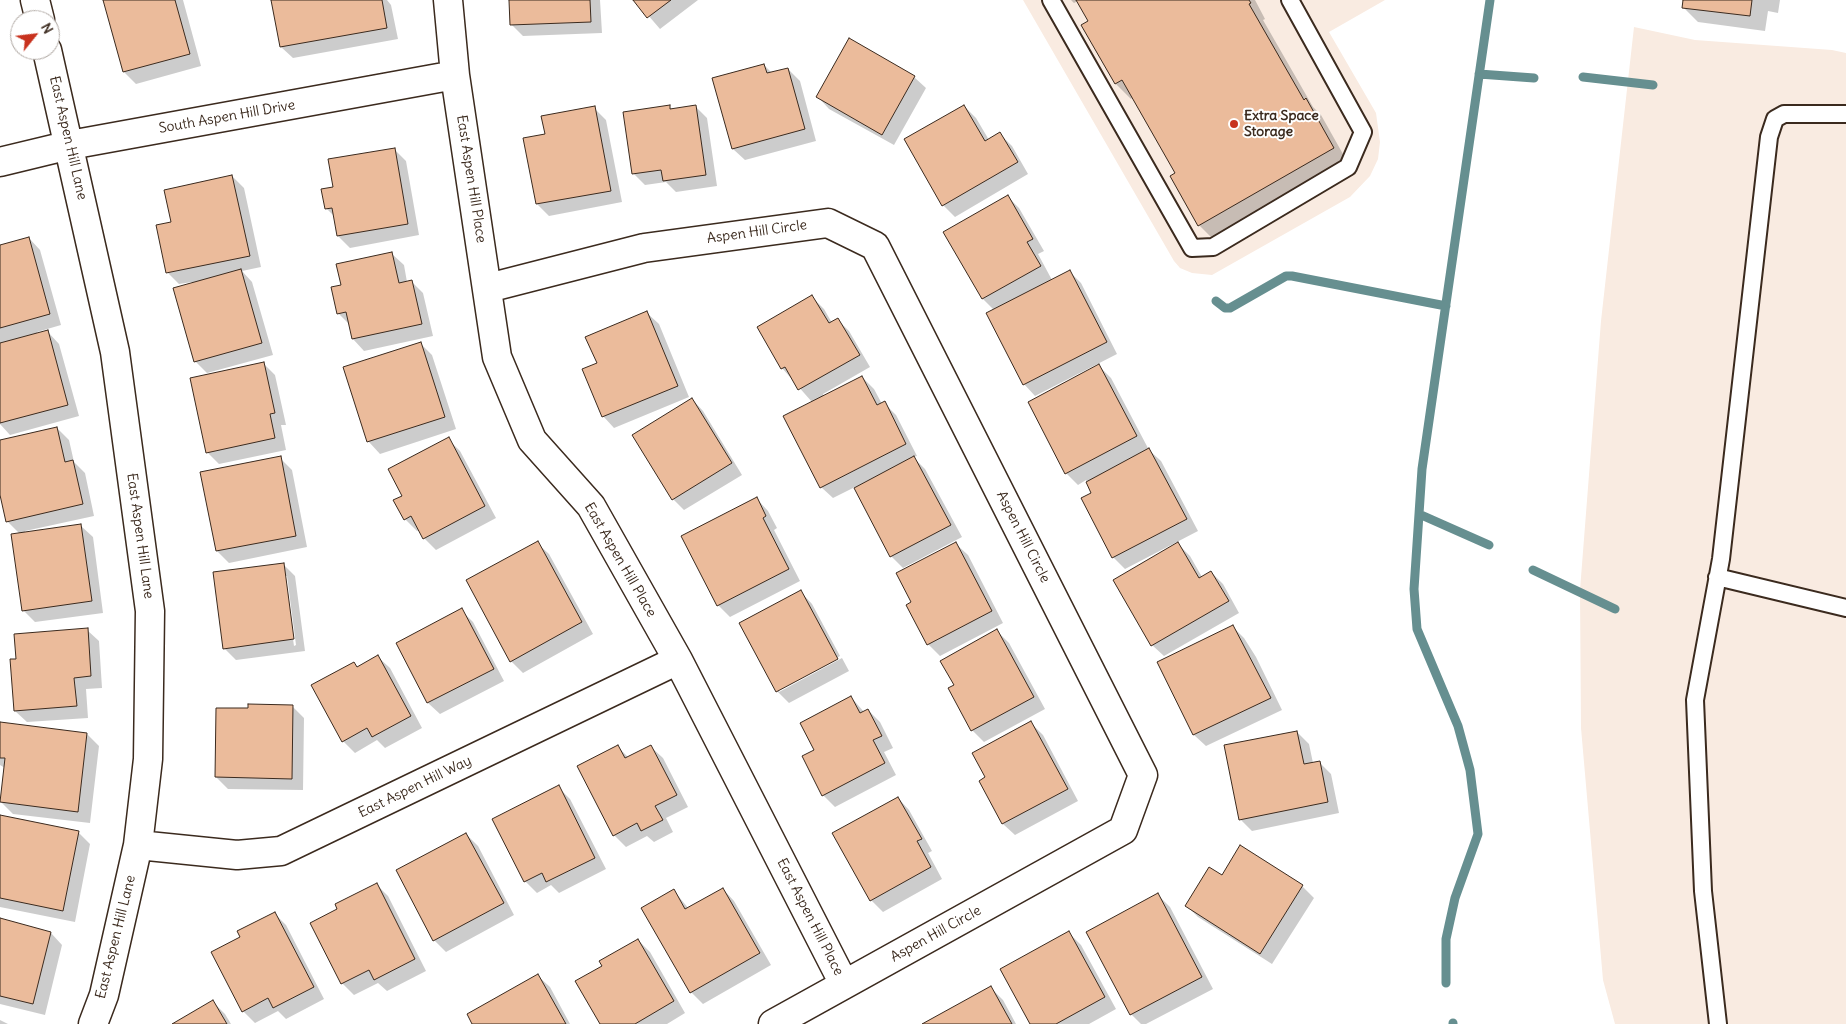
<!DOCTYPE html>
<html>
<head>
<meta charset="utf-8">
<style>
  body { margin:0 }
  #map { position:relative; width:1846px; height:1024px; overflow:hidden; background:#fff; font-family:Delius,sans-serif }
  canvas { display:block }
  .north { position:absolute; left:10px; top:10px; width:50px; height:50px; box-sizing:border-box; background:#fff; border:1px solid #b1aaa5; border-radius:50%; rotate:61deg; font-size:14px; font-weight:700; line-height:20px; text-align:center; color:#3b2a1e }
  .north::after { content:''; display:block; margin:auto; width:18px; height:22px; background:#c8321e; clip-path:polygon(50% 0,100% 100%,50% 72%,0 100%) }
</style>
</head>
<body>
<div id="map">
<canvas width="1846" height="1024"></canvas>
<div class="north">N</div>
</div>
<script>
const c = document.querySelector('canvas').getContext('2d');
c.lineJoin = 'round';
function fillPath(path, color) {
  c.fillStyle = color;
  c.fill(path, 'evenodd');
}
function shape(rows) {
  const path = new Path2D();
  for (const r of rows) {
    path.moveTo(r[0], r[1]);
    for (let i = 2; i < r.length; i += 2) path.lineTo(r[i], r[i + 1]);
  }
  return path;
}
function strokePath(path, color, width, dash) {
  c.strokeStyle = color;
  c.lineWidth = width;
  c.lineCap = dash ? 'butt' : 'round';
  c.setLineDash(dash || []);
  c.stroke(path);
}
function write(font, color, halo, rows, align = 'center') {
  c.font = font + ' Delius,sans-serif';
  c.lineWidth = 4;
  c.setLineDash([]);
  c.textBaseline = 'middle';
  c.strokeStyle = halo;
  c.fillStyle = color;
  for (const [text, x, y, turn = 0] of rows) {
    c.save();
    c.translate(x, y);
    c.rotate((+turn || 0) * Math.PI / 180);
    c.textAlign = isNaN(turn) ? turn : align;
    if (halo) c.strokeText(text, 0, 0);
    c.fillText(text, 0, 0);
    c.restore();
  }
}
fillPath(shape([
  [1023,0,1385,0,1329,32,1376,113,1380,142,1378,159,1370,176,1350,197,1212,275,1192,273,1180,268,1174,261],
  [1634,27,1695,40,1832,50,1846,53,1846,1024,1615,1024,1603,980,1581,728,1580,590,1601,321]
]), '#f9ebe1');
fillPath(shape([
  [104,0,183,0,201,66,136,84,124,72],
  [273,0,387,0,391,5,398,39,293,58,281,47],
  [510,0,600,0,602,33,523,36,511,24],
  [635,0,698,0,660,29],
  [1071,0,1255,0,1265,19,1263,20,1313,107,1321,115,1348,163,1214,240,1199,225,1177,174,1133,97,1131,99,1116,84,1089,22,1078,1,1074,3],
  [1684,0,1780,0,1778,13,1768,11,1765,31,1698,22,1683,7],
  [764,65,772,73,788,69,800,81,816,141,745,160,733,149],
  [914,77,926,88,894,145,829,109,818,97],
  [669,106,672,110,695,106,707,118,717,186,676,192,666,182,645,185,633,173],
  [964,106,976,118,989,140,1000,134,1012,146,1028,174,955,217,943,205],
  [594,108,606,120,622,202,549,216,537,204,525,139,546,135],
  [394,149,406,161,419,235,350,248,338,236,335,217,326,208,334,188],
  [232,176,244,188,261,267,242,271,252,282,273,355,207,373,195,361,192,282,179,284,168,273,172,223],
  [1008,197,1019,208,1044,251,1038,254,1052,280,1069,271,1081,283,1117,354,1035,396,1024,384,994,310,983,299,945,232],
  [29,238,40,250,61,325,37,332,37,335,48,332,59,344,79,416,10,435,0,424,0,246],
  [392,254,404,265,407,282,411,281,423,293,433,336,364,351,353,339,350,325,338,313,342,286],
  [812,297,824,309,832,323,838,320,849,331,870,367,823,394,824,396,862,377,874,389,882,404,884,403,896,415,917,456,913,457,925,469,962,537,903,568,891,556,855,487,833,498,821,487,812,402,782,368],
  [647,313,659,324,689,397,614,428,603,416,598,364],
  [420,343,432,355,456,429,380,454,369,442,344,368],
  [263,363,275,375,286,425,281,425,286,450,219,464,208,453],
  [1099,366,1111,378,1149,450,1161,461,1198,531,1125,569,1113,557,1093,493,1086,480,1078,485,1066,473],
  [692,399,703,411,742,475,684,510,673,499],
  [57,428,69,440,74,462,85,473,94,516,25,531,25,533,81,526,93,537,103,613,35,622,23,610,20,534,7,521,0,489,0,441],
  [448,439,460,451,496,518,436,550,424,538,419,530,417,531,405,519,403,496],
  [280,458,292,470,307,547,229,563,217,551,202,473],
  [757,499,768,511,777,528,774,530,800,581,730,617,718,605,683,536],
  [537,543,549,554,593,634,523,673,511,661],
  [956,544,968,555,1003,623,940,656,928,644,913,603],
  [1178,544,1190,556,1202,577,1211,572,1223,584,1239,613,1164,656,1152,645],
  [283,564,295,576,305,651,236,660,224,648],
  [284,576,287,576,296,645,294,646],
  [801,592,812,604,840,656,779,689,779,692,842,658,849,671,789,703,777,691,741,624],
  [461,610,473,622,504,681,440,714,428,703,397,643],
  [1232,626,1244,638,1256,657,1282,710,1206,746,1194,735,1159,662],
  [87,630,99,641,102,688,86,689,88,718,27,722,15,711,17,660],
  [997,631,1009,643,1045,709,984,742,972,730],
  [378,657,390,668,422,728,385,748,377,740,355,753,343,741,354,664,358,667],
  [851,697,864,712,868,710,880,722,893,748,884,752,896,775,835,807,823,795,816,750],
  [292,706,304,718,303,790,228,789,216,777],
  [1031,723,1043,735,1078,801,1015,835,1003,824],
  [0,724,87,734,99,746,90,823,13,814,1,802,5,768,0,765],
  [1297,732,1309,744,1313,763,1319,762,1331,774,1339,813,1252,831,1240,819],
  [618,747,629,758,651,747,663,758,688,807,666,818,673,832,654,842,647,836,626,847,614,835],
  [558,787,570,799,606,869,559,893,551,885,537,893,525,881],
  [898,798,909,810,932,851,928,853,942,879,883,912,871,900],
  [0,817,78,832,90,844,75,922,0,907],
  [466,834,478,846,514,915,446,952,434,940],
  [1241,847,1302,886,1314,898,1272,964,1198,917,1187,906,1222,876],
  [376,884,388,896,426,971,387,991,378,983,354,995,342,983,339,910],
  [723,889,734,901,771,965,703,1004,691,992,674,891,689,909],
  [1158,895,1170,907,1213,989,1146,1024,1141,1024,1131,1014],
  [274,913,286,925,324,999,286,1019,278,1011,255,1023,243,1011,241,937],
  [0,920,51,933,62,945,45,1015,0,1004],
  [1069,933,1081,945,1116,1009,1089,1024,1031,1024],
  [638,940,650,952,685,1013,667,1024,601,1024,604,966],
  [538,976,550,987,570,1024,474,1024],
  [991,988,1003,1000,1016,1024,924,1024],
  [213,1002,225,1014,231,1024,174,1024],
  [0,1020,8,1024,0,1024]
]), '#0003');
strokePath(shape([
  [1479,74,1534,78],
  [1583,77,1653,85],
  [1216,301,1225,308,1230,308,1286,276,1292,276,1446,306],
  [1419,514,1489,545],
  [1533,570,1615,609],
  [1446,983,1446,939,1455,898,1478,834,1470,770,1458,726,1417,629,1414,589,1422,469,1490,0],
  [1453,1023,1453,1024]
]), '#668f90', 9);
const building = shape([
  [103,0,175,0,190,54,123,72,103,0],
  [271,0,382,0,387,28,280,47,271,0],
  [509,0,590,0,591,22,510,25,509,0],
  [633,0,671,0,647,18,633,0],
  [1076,0,1249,0,1251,3,1249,4,1304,100,1306,98,1334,148,1198,226,1170,176,1175,173,1122,80,1115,84,1081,25,1088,21,1076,0],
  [1683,0,1752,0,1750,16,1682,8,1683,0],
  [849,38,915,76,882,135,816,97,849,38],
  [764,64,767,73,788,68,805,129,732,149,712,78,764,64],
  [670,105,670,109,696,105,706,175,663,181,661,170,632,174,623,112,670,105],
  [964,105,985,141,1000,132,1018,162,942,206,904,139,964,105],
  [595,106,611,191,536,204,523,138,545,134,541,116,595,106],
  [395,148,408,224,337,236,332,208,325,209,321,189,333,187,328,159,395,148],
  [232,175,250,256,166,273,156,225,171,222,164,190,232,175],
  [1008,195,1033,239,1027,242,1041,266,982,299,943,232,1008,195],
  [29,237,50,314,0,328,0,245,29,237],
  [392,252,399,283,412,280,422,324,352,339,346,312,337,314,331,287,341,285,336,264,392,252],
  [241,269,262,343,194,362,173,288,241,269],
  [1070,270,1107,342,1023,385,986,313,1070,270],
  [812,295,829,323,838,318,860,355,798,390,785,367,781,369,757,327,812,295],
  [647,311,678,386,602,417,582,369,597,363,585,337,647,311],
  [48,330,68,405,0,423,0,343,48,330],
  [421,342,445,417,367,442,343,367,421,342],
  [264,362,275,413,270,414,275,438,206,453,190,378,264,362],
  [1099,364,1137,436,1065,474,1028,402,1099,364],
  [862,376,877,405,885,401,906,444,820,488,783,416,862,376],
  [692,398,732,463,672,500,632,435,692,398],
  [57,427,65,462,73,460,83,504,6,522,0,495,0,440,57,427],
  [449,437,485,506,423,539,411,516,404,520,393,500,402,496,388,469,449,437],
  [1149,448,1187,519,1112,558,1081,498,1091,493,1086,482,1149,448],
  [281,456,296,536,216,551,200,472,281,456],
  [914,456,951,525,890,557,854,488,914,456],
  [757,497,766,516,763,518,789,569,717,606,681,536,757,497],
  [81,524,92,601,22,611,11,534,81,524],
  [538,541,582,622,510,662,466,580,538,541],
  [956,542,992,611,927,645,906,605,911,602,896,573,956,542],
  [1178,542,1199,578,1211,571,1229,601,1151,646,1113,580,1178,542],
  [284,563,294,639,223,649,213,572,284,563],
  [801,590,838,659,776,692,739,623,801,590],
  [462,608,494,669,427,703,396,643,462,608],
  [1233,625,1271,698,1193,735,1157,662,1233,625],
  [88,628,91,676,74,678,77,706,14,711,10,659,16,659,14,634,88,628],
  [997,629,1034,697,971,731,948,688,954,685,940,661,997,629],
  [378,655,411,716,372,737,367,728,342,742,311,685,354,662,357,667,378,655],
  [851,696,860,713,868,709,882,736,873,740,885,763,822,796,802,756,814,750,800,723,851,696],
  [248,704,293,705,292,779,215,777,216,708,248,708,248,704],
  [1031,721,1068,789,1002,824,979,781,985,777,972,753,1031,721],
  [0,722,87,733,78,812,0,802,5,758,0,758,0,722],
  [1297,731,1304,764,1320,761,1328,802,1239,820,1224,745,1297,731],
  [618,745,625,758,651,745,677,795,655,806,663,820,641,831,637,823,613,836,577,766,618,745],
  [559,785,595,858,546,882,542,873,524,882,492,819,559,785],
  [898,797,922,839,917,841,931,867,870,901,832,833,898,797],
  [0,815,79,831,63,911,0,898,0,815],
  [466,833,504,903,433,941,396,870,466,833],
  [1240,845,1303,885,1260,954,1185,906,1209,867,1222,875,1240,845],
  [377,883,415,959,374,980,369,970,341,984,310,923,337,909,335,904,377,883],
  [723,888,760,953,690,993,641,908,674,889,685,909,723,888],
  [1158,893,1202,977,1130,1015,1086,932,1158,893],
  [275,912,314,987,273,1008,268,998,242,1012,211,952,240,937,237,931,275,912],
  [0,918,51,932,33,1004,0,996,0,918],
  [1069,931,1105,997,1056,1024,1030,1024,1000,969,1069,931],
  [638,939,674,1001,635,1024,600,1024,575,981,602,966,599,961,638,939],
  [538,974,566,1024,472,1024,467,1014,538,974],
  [991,986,1012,1024,922,1024,991,986],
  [213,1000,227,1024,172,1024,213,1000]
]);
fillPath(building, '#ebbb9b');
strokePath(building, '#3b2a1e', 1);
const service = shape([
  [1051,0,1192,248,1213,247,1348,167,1363,132,1290,0],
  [1717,577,1846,608],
  [1718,1024,1703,891,1695,700,1721,559,1769,137,1775,119,1784,114,1846,114]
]);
const minor = shape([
  [35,0,40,20],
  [448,0,455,75,497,357,532,440,591,506,678,660,844,984],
  [47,50,115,352,150,611,148,759,138,845,104,995,93,1024],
  [0,162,70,145,455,75],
  [488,288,644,248,828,223,875,246,1143,775,1123,830,773,1024],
  [138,845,237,855,281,851,678,660]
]);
strokePath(service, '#3b2a1e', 20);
strokePath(minor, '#3b2a1e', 31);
strokePath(service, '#fff', 16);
strokePath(minor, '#fff', 28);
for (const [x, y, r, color] of [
  [1234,124,5,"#c8321e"]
]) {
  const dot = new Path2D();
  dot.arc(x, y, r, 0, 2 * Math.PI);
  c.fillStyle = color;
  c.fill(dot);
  strokePath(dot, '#fff', 2);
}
write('bold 14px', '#3b2a1e', '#fff', [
  ["Extra Space",1244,116],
  ["Storage",1244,132]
], 'left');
write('14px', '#3b2a1e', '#fff', [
  ["South Aspen Hill Drive",227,117,-10],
  ["East Aspen Hill Lane",68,138,77],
  ["East Aspen Hill Place",471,179,81],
  ["Aspen Hill Circle",757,232,-8],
  ["East Aspen Hill Lane",140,536,82],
  ["Aspen Hill Circle",1023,537,63],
  ["East Aspen Hill Place",620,560,60],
  ["East Aspen Hill Way",415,787,-26],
  ["East Aspen Hill Place",810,917,63],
  ["Aspen Hill Circle",936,934,-29],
  ["East Aspen Hill Lane",116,937,-76]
]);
</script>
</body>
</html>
